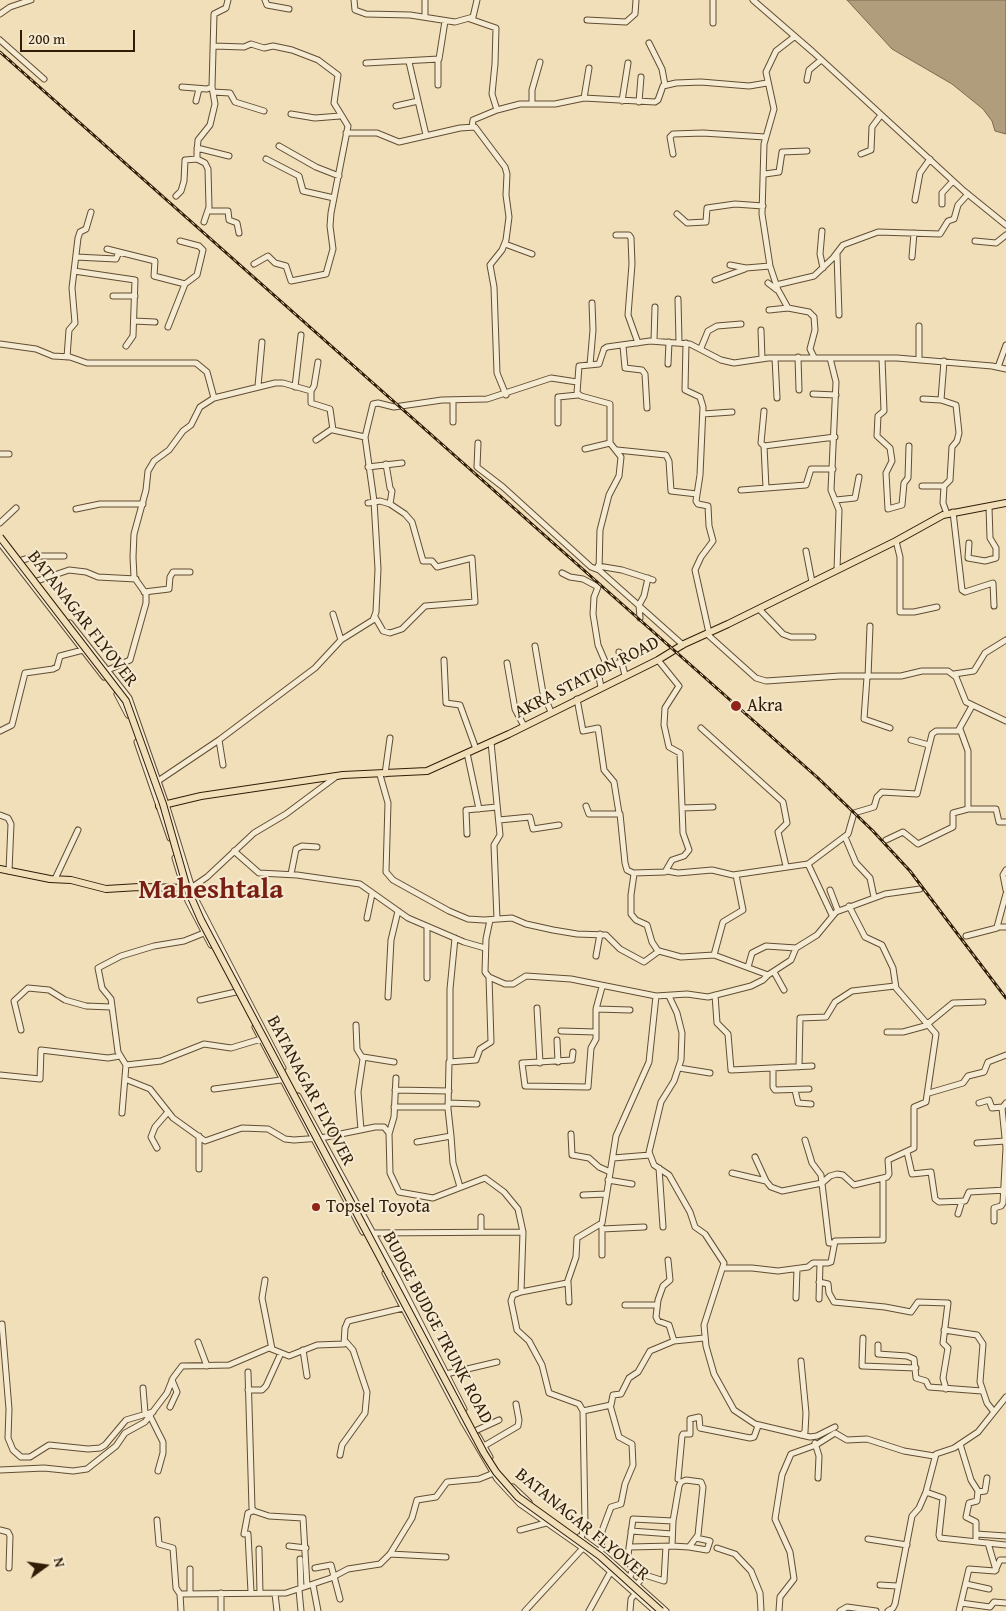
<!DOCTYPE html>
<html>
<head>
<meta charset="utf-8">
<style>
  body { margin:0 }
  #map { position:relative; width:1006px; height:1611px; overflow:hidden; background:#f0dfb9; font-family:"Gentium Book Plus",serif }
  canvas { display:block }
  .north { position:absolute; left:20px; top:1541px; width:50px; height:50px; -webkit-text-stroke:4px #f5ead2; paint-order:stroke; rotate:76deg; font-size:14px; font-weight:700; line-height:20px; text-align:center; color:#311c06 }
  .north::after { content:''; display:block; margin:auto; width:18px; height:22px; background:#311c06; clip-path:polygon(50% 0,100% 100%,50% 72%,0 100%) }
  .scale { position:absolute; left:20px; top:30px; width:115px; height:22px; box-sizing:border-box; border:2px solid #311c06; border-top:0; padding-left:6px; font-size:15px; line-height:18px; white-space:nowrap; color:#311c06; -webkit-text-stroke:4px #f5ead2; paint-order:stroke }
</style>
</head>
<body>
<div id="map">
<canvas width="1006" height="1611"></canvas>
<div class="north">N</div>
<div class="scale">200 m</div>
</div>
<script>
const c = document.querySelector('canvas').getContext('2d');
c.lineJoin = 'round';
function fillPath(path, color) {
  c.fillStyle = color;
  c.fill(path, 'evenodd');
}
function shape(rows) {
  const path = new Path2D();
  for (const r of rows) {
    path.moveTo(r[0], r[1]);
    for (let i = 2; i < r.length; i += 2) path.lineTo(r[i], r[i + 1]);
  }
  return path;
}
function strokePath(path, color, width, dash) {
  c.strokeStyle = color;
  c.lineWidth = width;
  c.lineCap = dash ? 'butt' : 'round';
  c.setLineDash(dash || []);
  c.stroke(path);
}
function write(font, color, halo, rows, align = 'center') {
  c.font = font + ' "Gentium Book Plus",serif';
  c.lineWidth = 4;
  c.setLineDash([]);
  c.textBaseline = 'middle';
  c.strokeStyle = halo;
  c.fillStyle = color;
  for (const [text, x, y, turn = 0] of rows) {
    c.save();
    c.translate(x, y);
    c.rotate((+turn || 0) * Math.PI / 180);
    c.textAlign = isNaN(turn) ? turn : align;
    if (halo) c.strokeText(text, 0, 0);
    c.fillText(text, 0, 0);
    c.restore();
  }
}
const water = shape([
  [847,0,1006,0,1006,134,995,131,992,121,983,109,952,84,892,49,847,0]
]);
fillPath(water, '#af9d7c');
strokePath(water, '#7d694d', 1);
const minor = shape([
  [265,0,267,5,289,9],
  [354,0,355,10,366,14,410,15,455,22,473,17,477,0],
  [713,0,713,23],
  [753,0,813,52,964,191,1006,225],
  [0,14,10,7,31,0],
  [425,17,425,0],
  [470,19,496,28,495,64,492,94,497,110,520,104,555,104,584,98,655,102,658,100,663,86,676,83,701,82,749,86,767,83],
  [587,20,626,22,635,14,636,0],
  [794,37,776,51,766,72,774,109,764,144,762,214,770,266,778,290,788,308,809,312,814,317,815,330,810,349,814,357],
  [0,40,44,79],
  [649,43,662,69,665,85],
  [214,46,244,47,251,44,264,48,273,46,292,50,318,60,338,75,334,103,348,126,331,213,330,226,333,249,326,274,291,281,286,266,275,263,268,256,254,264],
  [409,62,426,135],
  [366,63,439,59,445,21],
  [807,80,809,70,821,60],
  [438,85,438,59],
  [182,87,207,89,212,87,214,14,226,8,228,0],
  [213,92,230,93,235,102,264,111],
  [584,98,589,68],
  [196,101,199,89],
  [622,101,628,63],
  [639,102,641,77],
  [532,104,532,90,540,62],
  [396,106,418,101],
  [291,114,315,118,340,116],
  [472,127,473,120,497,110],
  [346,133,377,133,399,142,460,128,475,127,505,167,507,174,506,195,509,217,506,240,502,250,490,265,494,287,497,373,506,395],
  [279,146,316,167,339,176],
  [197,148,229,156],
  [673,154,670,137,673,134,703,133,765,137],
  [861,154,871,150,872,127,881,115],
  [266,159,299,176,303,191,334,198],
  [765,174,779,172,782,152,807,151],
  [176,196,181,191,184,181,185,160,197,159],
  [915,200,920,173,930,159],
  [942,204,942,193,953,181],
  [209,211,228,211,229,220,237,223,239,233],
  [677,214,687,223,706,222,707,208,735,204,763,206],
  [204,222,209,207,208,169,205,163,197,159,197,152,198,140,210,125,215,104,212,87],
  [822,231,820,254,823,268],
  [616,235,629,235,631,238,632,264,628,315,638,343],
  [975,241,996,243,1006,235],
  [505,244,532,254],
  [107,249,155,261,154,276,185,284,197,275,203,250,199,246,180,241],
  [837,254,839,315],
  [76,257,116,259,119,252],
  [912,257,914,233],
  [730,265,746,268,770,266],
  [74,271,135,280,133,336,126,346],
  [715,280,745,269],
  [768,283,777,290],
  [776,285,814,276,833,258,843,245,878,232,940,234,948,221,954,219,958,205,968,194],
  [113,296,135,296],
  [678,299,679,342],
  [769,310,788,308],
  [134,321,155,322],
  [168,327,185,284],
  [761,330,762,359],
  [654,341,655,307],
  [686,343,685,390,700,397,703,407,700,475,696,501,698,504,708,506,709,526,713,541,701,557,695,570,709,633],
  [0,344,36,349,53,356,70,357,87,363,196,363,207,372,214,398],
  [623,346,625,368,642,370,645,374,647,408],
  [701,348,708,331,717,326,741,324],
  [67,357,69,330,75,323,72,288,78,238,80,232,86,229,91,212],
  [798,357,799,390],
  [775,358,777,398],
  [830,358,836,382,831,490,839,510,837,570],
  [882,358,884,411,878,416,877,436,890,448,892,461,886,473,888,509,902,505,904,483,908,478,909,446],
  [919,359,919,326],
  [668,364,669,342],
  [590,365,593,330,592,303],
  [998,367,1006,345],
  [258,386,262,342],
  [295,387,301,335],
  [311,391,314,386,318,362],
  [813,394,836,395],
  [923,399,941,400,956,405,959,433,957,441,952,447,950,480,944,486,943,503,947,514],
  [453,400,453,422],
  [941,400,944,361],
  [764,411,761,443,764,446,835,437],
  [703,414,732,412],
  [558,423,558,397,578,395],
  [316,440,332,429],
  [478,443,477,467,503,487,591,567,599,570],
  [764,446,766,488],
  [585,449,610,443],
  [617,450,666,455,669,461,671,491,697,494],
  [0,454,9,454],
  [368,467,402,463],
  [922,486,944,486],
  [741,490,806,485,811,469,833,469],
  [836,500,855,498,859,477],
  [368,503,380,501,390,504],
  [76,509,100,504,143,504],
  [953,512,962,590,965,592,993,583,994,606],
  [0,523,16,508],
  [896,541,900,557,900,612,914,612,937,607],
  [0,543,104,677],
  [969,543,968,558,985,561,996,558,996,548,990,538,989,507],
  [806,551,812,582],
  [22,560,37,556,64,556],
  [598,566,622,570,653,580],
  [562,573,570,577,583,579,598,587,594,597,593,614,598,645,607,666,621,662],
  [37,581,69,570,86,572,98,577,136,579],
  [144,592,169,589,170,577,173,572,190,572],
  [759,609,783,634,791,637,813,637],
  [333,614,341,640],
  [375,617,383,631,390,633,402,629,425,606,475,602,472,558,437,567,432,561,423,561,412,522,405,514,390,504,392,491,390,488,386,464],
  [640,618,639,605,644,596,648,578],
  [70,623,129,698,166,804,195,898,283,1068],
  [707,634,756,678,766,681,840,676,901,676,922,671,948,671,956,677,966,702,1006,721],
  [683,645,599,570,600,530,609,495,619,476,621,457,610,443,610,404,581,396,577,393,579,366,599,364,604,349,607,347,650,341,690,344,721,360,734,363,768,358,897,358,992,366,1006,369],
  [535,646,543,693,551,712],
  [619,652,625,675],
  [444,660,446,703,460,705,476,749],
  [507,663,515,709,524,726],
  [108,670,130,660,146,603,146,594,134,577,133,557,134,534,146,490,148,471,154,461,169,450,183,431,191,425,200,407,214,398,275,383,283,383,311,391,311,403,330,409,333,430,365,437],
  [598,672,601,687],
  [954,674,974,671,985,653,1006,640],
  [867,677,864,719,890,728],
  [868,677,870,626],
  [117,694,128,715],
  [577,699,583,731,598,728,604,770,614,782,619,813],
  [701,728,783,802,787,823,778,832,786,866],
  [960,729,968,751,968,809],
  [0,731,12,725,25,673,53,669,57,667,60,656,83,650],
  [219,740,223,765],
  [911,740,929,745],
  [137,742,170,838],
  [491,742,500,835,494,845,497,919],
  [467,753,479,809],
  [385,774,390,738],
  [380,775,388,803,386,872,393,880,449,911,468,919,484,920,512,918,526,924,553,930,577,934,606,935,620,949,644,962,659,951,681,957,714,955,768,975,791,960,796,948,817,935,836,912,885,894,920,889],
  [158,781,219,740,315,668,341,640,373,620,376,612,378,569,374,501,365,437,373,404,378,403,394,407,442,400,487,399,551,378,577,382],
  [586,806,589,814,620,814,625,863,627,870,633,873,665,872,672,860,684,856,689,850,683,833,680,753,669,747,664,725,665,708,679,686,658,660],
  [682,808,713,807],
  [0,815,8,818,11,824,9,871],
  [499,820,530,817,533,829,559,825],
  [467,834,466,810,497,807],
  [845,837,856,863,870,878,874,897],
  [886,840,903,832,918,844,953,827,953,813,968,809,996,809,999,822,1006,822],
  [234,851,259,873,297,875,360,884,408,918,464,942,485,948],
  [175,858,188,901,211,945],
  [808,864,832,915],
  [1006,870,1003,875,1006,890],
  [667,871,678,873,712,870,733,875,808,864,848,834,854,813,874,807,877,797,882,792,917,794,932,734,936,731,958,731,972,706],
  [291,874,296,849,302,846,317,847],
  [634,874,631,895,631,914,636,920,647,925,652,942,658,951],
  [55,879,78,830],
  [191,888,207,877,254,833,286,814,337,776],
  [830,890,838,911],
  [1006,894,997,927,1006,927],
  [367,918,372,894],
  [490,920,486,939,485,972,489,977,505,984,513,984,526,976,571,979,656,996,687,994,708,997,751,986,763,980,768,975],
  [427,927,427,978],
  [966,936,997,928],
  [714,955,723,922,743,910,736,875],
  [596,956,600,934],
  [748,967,752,953,766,946,796,948],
  [774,972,784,990],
  [715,995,717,1023,728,1034,731,1070,812,1066],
  [669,996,677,1013,682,1033,681,1060,674,1081,661,1102,649,1152,654,1165,669,1175,690,1212,695,1227,705,1234,724,1263,704,1325,706,1346,714,1374,734,1410,755,1424,810,1437,817,1436,835,1427],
  [388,997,391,940,398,911],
  [200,1000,236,992],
  [537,1008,540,1063],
  [596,1009,630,1010],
  [356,1025,357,1049,363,1059,358,1092,361,1130],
  [255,1027,363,1232],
  [21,1030,14,1001,28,988,49,990,65,1000,86,1006,111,1007],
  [561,1031,596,1032],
  [887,1032,903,1032,925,1026,953,1003,983,1002],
  [557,1040,558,1062],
  [573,1052,572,1060,522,1063,525,1086,588,1087,591,1048,596,1039,596,1009,602,987],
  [363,1057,394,1062],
  [450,1062,450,989,455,938],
  [126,1065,161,1061,204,1044,231,1048,261,1039],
  [799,1067,800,1018,826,1017,835,1002,852,991,895,986],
  [679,1068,710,1073],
  [773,1069,773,1087,775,1090,809,1089],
  [0,1075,40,1079,41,1050,108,1058,120,1056],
  [125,1079,150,1089,173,1118,205,1141,242,1128,268,1129,285,1139,294,1140,321,1138,375,1127,384,1127,389,1133,390,1173,399,1192,433,1198,485,1178,504,1192,518,1209,523,1232,521,1292,513,1295,511,1301,517,1330,529,1341,542,1365,549,1393,579,1404,583,1411,585,1523,581,1539],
  [214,1089,281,1080],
  [395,1090,449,1091],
  [795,1090,798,1103,811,1104],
  [929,1093,963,1083,968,1076,984,1072,988,1062,1006,1055],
  [298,1096,398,1279,464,1409],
  [448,1103,477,1104],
  [979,1103,989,1100,992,1108,1002,1107],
  [394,1107,448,1107],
  [122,1113,126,1065,118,1052,111,999,102,988,98,968,121,956,154,946,184,941,204,933],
  [389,1134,394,1117,396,1078],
  [571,1134,572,1155,589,1158,599,1167,610,1172],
  [199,1136,199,1169],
  [451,1136,453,1163,460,1187],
  [805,1140,812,1163,821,1175,829,1243,833,1243],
  [417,1142,451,1136,448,1109,449,1062,476,1060,480,1049,491,1042,489,977],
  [977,1143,1005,1141],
  [157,1148,151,1137,155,1127,168,1112],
  [907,1152,912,1174,931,1172,935,1199,939,1202,965,1201,969,1192,1006,1190],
  [755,1157,766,1181,771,1187,782,1191,822,1183,830,1176,837,1174,843,1175,854,1185,887,1177,889,1174,888,1160,914,1148,914,1107,926,1102,936,1034,896,988,893,968,882,945,865,937,849,906],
  [613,1158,650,1155],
  [659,1168,663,1227],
  [732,1173,766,1181],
  [608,1180,632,1184],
  [583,1195,606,1194],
  [958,1214,962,1201],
  [994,1221,994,1208,1001,1206,1003,1203,1006,1148,1002,1108,1006,1103],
  [602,1228,602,1255],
  [602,1229,644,1227],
  [481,1232,481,1217],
  [372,1233,523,1232],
  [668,1260,670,1280,663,1286,658,1300,656,1317,658,1321,669,1325,674,1341],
  [724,1268,752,1268,778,1271,808,1267,813,1263,828,1263,831,1262,835,1241,883,1240,883,1178],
  [385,1273,464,1423,497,1479,520,1504,587,1551,655,1611],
  [265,1280,262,1298,272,1349],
  [568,1282,569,1302],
  [819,1282,828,1284,829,1293,834,1302,885,1307,911,1312,918,1302,948,1303,943,1343,948,1348,943,1378,946,1389],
  [521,1292,567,1283,576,1257,577,1238,602,1223,616,1136,649,1062,656,996],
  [796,1298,797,1269],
  [819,1299,820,1263],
  [625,1305,657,1305],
  [2,1324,9,1409,8,1438,13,1450,21,1457,30,1457,49,1445,88,1449,100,1448,105,1445,126,1420,153,1412],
  [944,1330,977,1335,983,1344,980,1382,987,1403,994,1412],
  [863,1338,862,1366,916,1368],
  [198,1342,207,1366],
  [878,1345,878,1354,907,1356,914,1359,916,1378,926,1381,929,1387,982,1391],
  [303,1350,307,1376],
  [248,1372,252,1508,254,1511,269,1516,303,1518,307,1586],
  [446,1374,497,1362],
  [143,1388,145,1413],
  [248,1390,262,1390,266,1386,281,1353],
  [170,1407,177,1392,172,1380],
  [583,1411,611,1405,613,1395,621,1394,629,1378,638,1372,650,1351,674,1341,704,1338],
  [150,1416,163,1442,163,1453,158,1471],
  [475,1431,499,1420],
  [801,1435,805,1432,806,1413,801,1361],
  [478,1436,490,1457],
  [815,1443,819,1456,818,1478],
  [960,1444,971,1480,978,1491,977,1501,969,1503,966,1517,976,1522,976,1542],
  [484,1446,518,1426,519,1420,516,1404],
  [340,1455,342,1445,365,1413,367,1392,353,1350,346,1342],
  [0,1470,44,1468,73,1471,87,1469,116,1446,125,1433,145,1422,167,1393,173,1378,182,1366,229,1365,269,1348,289,1356,317,1345,344,1344,345,1328,348,1321,403,1308],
  [678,1479,682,1436,683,1434,690,1434,690,1419,699,1417,700,1428,750,1438,754,1437,758,1426],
  [513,1487,529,1502],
  [926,1492,936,1454,954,1448,978,1432,1006,1397],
  [978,1492,985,1491,987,1478],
  [157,1520,159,1544,173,1548,176,1588,180,1594],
  [0,1530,8,1532,10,1536,9,1568],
  [520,1530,546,1523],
  [631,1531,672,1534],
  [244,1534,248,1513,253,1511],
  [248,1534,251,1592],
  [976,1534,1006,1536],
  [579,1537,605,1556,666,1611],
  [868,1539,907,1545],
  [988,1543,996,1570],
  [289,1546,306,1548],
  [630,1547,672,1546,673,1521,679,1486,681,1482,686,1480,701,1482,703,1487,698,1535,689,1547,672,1546],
  [689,1547,707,1550,710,1541,696,1538],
  [717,1548,735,1554,751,1571,760,1593,761,1611],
  [259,1549,260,1593],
  [601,1552,602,1531,611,1507,621,1504,625,1484,633,1465,632,1444,619,1437,610,1405],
  [390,1554,446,1557],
  [300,1559,301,1588],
  [315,1568,331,1565,340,1599],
  [190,1569,190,1593],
  [630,1577,632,1571,628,1555,633,1519,673,1521],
  [637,1584,645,1575,664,1581,666,1546],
  [966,1584,989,1589],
  [313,1585,318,1611],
  [880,1585,897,1586],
  [299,1590,301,1611],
  [275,1594,277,1611],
  [961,1603,990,1607,994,1602,1006,1603],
  [181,1611,180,1594,286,1593,331,1578,348,1569,380,1564,390,1554,412,1518,417,1500,436,1497,447,1482,479,1479,494,1473],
  [221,1611,221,1593],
  [525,1611,583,1548],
  [589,1611,611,1571],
  [630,1611,631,1599,635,1594],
  [779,1611,780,1597,794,1579,790,1552,775,1519,782,1475,791,1454,816,1445,835,1433,847,1440,867,1439,904,1451,934,1456],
  [840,1611,847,1607,876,1611],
  [888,1611,893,1608,895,1604,912,1516,919,1508,926,1492,943,1498,939,1535,940,1538,1006,1545],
  [959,1611,969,1569,995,1571,1000,1560,1006,1560]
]);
const major = shape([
  [159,806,201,796,343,775,427,771,509,734,658,660,684,644,728,624,896,541,943,515,1006,503],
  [0,869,50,879,71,880,106,889,139,887,191,888]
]);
strokePath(minor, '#614d33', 7);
strokePath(major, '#311c06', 8);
strokePath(minor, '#f5ead2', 5);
strokePath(major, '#f0dfb9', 6);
const rail = shape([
  [0,52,818,778,873,831,910,871,1006,998]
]);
strokePath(rail, '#311c06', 3);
strokePath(rail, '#f5ead2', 1, [4]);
const majorBridge = shape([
  [0,537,126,701,163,804,187,888,201,920,484,1453,496,1472,518,1497,600,1556,661,1611]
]);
strokePath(majorBridge, '#311c06', 8, []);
strokePath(majorBridge, '#f0dfb9', 6);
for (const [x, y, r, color] of [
  [736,706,6,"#8f2418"],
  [316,1207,5,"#8f2418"]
]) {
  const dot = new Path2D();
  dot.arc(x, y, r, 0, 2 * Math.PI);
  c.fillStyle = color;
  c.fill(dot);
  strokePath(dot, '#f5ead2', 2);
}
write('18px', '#311c06', '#f5ead2', [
  ["BATANAGAR FLYOVER",82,619,52],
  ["AKRA STATION ROAD",587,678,-27],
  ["BATANAGAR FLYOVER",310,1091,62],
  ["BUDGE BUDGE TRUNK ROAD",437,1328,62],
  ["BATANAGAR FLYOVER",582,1525,39]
]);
write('18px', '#311c06', '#f5ead2', [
  ["Akra",747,706],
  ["Topsel Toyota",326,1207]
], 'left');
write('bold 28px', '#7a1f14', '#f5ead2', [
  ["Maheshtala",211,891]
]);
</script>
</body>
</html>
